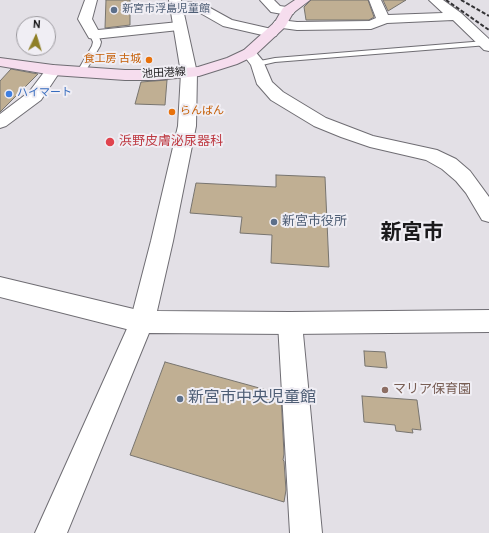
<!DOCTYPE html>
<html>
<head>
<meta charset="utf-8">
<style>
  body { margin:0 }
  #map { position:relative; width:489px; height:533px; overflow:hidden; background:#e3e0e6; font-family:Overpass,sans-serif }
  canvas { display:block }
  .north { position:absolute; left:16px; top:16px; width:40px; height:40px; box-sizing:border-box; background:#f0eef4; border:1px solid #9b999e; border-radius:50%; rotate:4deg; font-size:11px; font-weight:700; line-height:16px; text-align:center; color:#1b1a1c }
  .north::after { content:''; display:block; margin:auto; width:14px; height:18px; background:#8f7f26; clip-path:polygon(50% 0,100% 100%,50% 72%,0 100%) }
</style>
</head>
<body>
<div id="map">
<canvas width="489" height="533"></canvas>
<div class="north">N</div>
</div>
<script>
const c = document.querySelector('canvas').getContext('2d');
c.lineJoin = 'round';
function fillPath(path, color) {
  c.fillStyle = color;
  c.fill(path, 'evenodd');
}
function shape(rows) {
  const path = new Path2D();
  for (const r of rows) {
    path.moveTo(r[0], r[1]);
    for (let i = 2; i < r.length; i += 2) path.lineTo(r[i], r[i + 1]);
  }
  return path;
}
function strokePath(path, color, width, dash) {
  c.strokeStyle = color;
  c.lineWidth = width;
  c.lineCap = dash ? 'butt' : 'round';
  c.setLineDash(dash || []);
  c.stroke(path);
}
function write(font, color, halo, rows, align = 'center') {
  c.font = font + ' Overpass,"Noto Sans JP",sans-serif';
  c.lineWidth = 4;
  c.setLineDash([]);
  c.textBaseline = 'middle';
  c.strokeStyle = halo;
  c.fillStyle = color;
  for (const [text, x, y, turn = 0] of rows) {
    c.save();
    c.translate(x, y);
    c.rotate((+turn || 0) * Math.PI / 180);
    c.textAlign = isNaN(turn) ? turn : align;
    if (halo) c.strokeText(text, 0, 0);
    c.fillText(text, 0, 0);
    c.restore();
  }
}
const building = shape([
  [106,0,130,0,130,25,105,28,106,0],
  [311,0,368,0,374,17,369,20,306,20,304,7,311,0],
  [383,0,406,0,388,11,383,0],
  [11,69,38,74,0,112,0,81,11,69],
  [167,80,165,105,135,104,141,82,167,80],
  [276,175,325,177,329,267,271,263,272,235,240,233,242,217,190,213,196,183,276,187,276,175],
  [364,351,385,352,387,368,365,366,364,351],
  [165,362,281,394,284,454,283,460,284,461,286,490,284,502,130,455,165,362],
  [362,396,417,400,421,430,412,429,413,433,396,431,395,425,364,422,362,396]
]);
fillPath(building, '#c0af93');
strokePath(building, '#77746f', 1);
const service = shape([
  [91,33,94,33,98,35,101,42,100,46,84,74,78,74,77,72,92,46,93,42,90,35,91,33],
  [485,41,488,41,488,45,275,62,258,66,254,64,255,62,275,58,485,41]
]);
const minor = shape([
  [85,0,97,0,92,19,98,30,179,22,184,23,186,26,184,29,179,30,94,39,89,38,78,19,85,0],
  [260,0,274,0,280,6,293,8,295,11,293,14,288,15,271,12,260,0],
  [369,0,381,0,388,15,443,13,429,0,443,0,461,13,489,39,489,51,484,50,453,20,387,23,371,29,297,30,275,27,273,24,275,21,280,20,297,22,369,21,376,18,369,0],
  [191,2,203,4,232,20,276,30,278,33,276,36,271,37,223,26,195,10,176,12,171,11,169,8,171,5,191,2],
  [249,49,254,50,263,61,272,82,283,92,326,118,373,136,437,150,456,159,470,171,489,197,489,222,482,220,466,193,456,181,442,169,426,160,370,147,341,137,314,126,271,100,257,84,251,65,242,53,244,50,249,49],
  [53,65,58,67,61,70,41,100,6,126,0,128,0,114,29,92,48,67,53,65],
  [0,277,142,311,150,314,154,322,150,330,142,333,0,297,0,277],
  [290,312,298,315,302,323,322,533,290,533,278,323,282,315,290,312]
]);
const tertiary = shape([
  [169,0,181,0,197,73,196,126,173,241,157,311,290,312,489,310,489,332,290,334,149,333,67,533,35,533,130,322,151,241,178,126,181,73,169,0]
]);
const secondary = shape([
  [295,0,310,0,293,13,285,27,254,56,237,64,199,76,155,80,125,80,53,75,0,66,0,58,53,65,125,70,155,70,198,67,227,58,244,50,275,22,283,8,295,0]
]);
strokePath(service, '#6f6d73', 2);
strokePath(minor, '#6f6d73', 2);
strokePath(tertiary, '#6f6d73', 2);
strokePath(secondary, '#6f6d73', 2);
fillPath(service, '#fff');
fillPath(minor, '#fff');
fillPath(tertiary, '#fff');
fillPath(secondary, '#f6ddee');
strokePath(shape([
  [446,0,489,30],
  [461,0,489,16]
]), '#333235', 2, [4, 2]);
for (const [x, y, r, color] of [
  [114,10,4,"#5c6f8a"],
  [149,60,4,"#e8710a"],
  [9,94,4,"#3f7fe0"],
  [172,112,4,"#e8710a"],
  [110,142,5,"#e0444e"],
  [274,222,4,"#5c6f8a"],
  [385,390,4,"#8d6e63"],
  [180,399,4,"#5c6f8a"]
]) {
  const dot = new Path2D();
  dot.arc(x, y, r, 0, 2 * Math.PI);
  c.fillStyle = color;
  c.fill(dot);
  strokePath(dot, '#f0eef4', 1.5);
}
write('11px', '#4e5e75', '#f0eef4', [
  ["新宮市浮島児童館",122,10]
], 'left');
write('11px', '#c56008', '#f0eef4', [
  ["食工房 古城",141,60],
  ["らんばん",180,112,"left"]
], 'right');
write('11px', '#1b1a1c', '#f0eef4', [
  ["池田港線",164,74,-3]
]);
write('11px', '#366cbe', '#f0eef4', [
  ["ハイマート",17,94]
], 'left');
write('13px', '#be3a42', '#f0eef4', [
  ["浜野皮膚泌尿器科",119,142]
], 'left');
write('13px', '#4e5e75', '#f0eef4', [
  ["新宮市役所",282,222]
], 'left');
write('13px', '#785e54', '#f0eef4', [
  ["マリア保育園",393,390]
], 'left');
write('16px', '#4e5e75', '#f0eef4', [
  ["新宮市中央児童館",188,399]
], 'left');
write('bold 21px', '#1b1a1c', '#f0eef4', [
  ["新宮市",412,235]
]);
</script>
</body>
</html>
